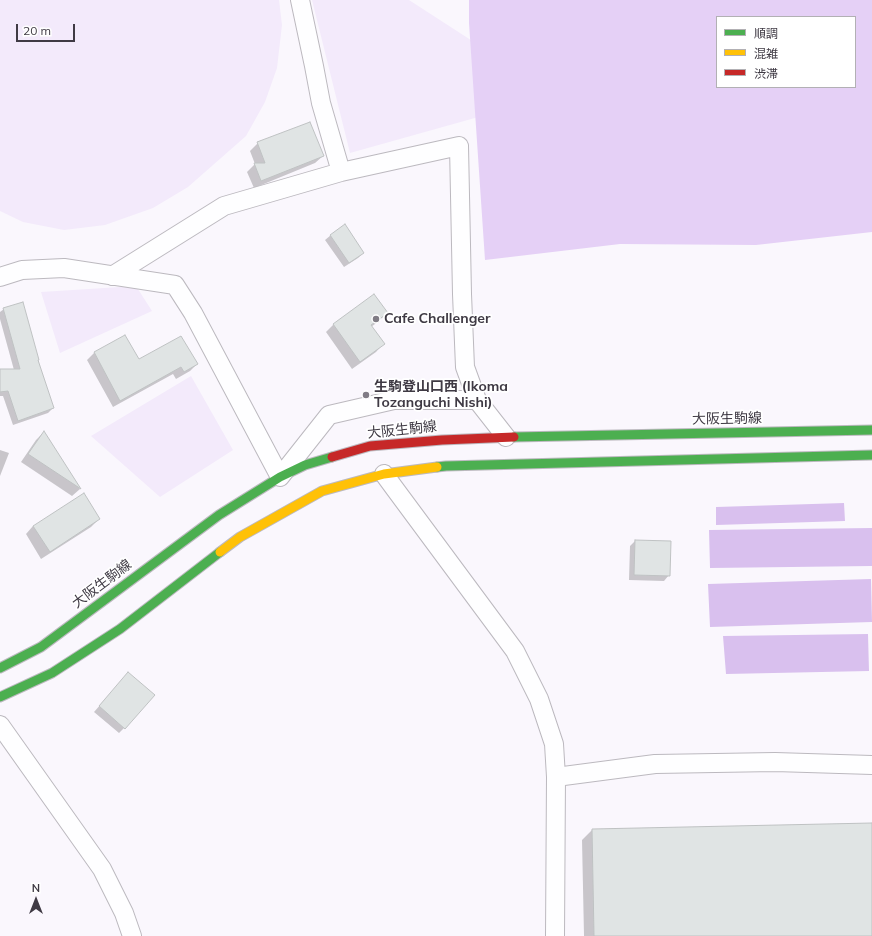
<!DOCTYPE html>
<html>
<head>
<meta charset="utf-8">
<style>
  body { margin:0 }
  #map { position:relative; width:872px; height:936px; overflow:hidden; background:#faf7fd; font-family:Mulish,"Noto Sans JP",sans-serif }
  canvas { display:block }
  .legend { position:absolute; left:716px; top:16px; width:140px; height:72px; box-sizing:border-box; background:#fff; border:1px solid #b2b0b4; margin:0; padding:5px 7px; list-style:none; font-size:12px; color:#3f3a44 }
  .legend li { display:flex; align-items:center; gap:8px; height:20px }
  .legend b { width:20px; border:1px solid #b2b0b4 }
  .north { position:absolute; left:16px; top:880px; width:40px; height:40px; -webkit-text-stroke:3px #fff; paint-order:stroke; rotate:0deg; font-size:11px; font-weight:700; line-height:16px; text-align:center; color:#3f3a44 }
  .north::after { content:''; display:block; margin:auto; width:14px; height:18px; background:#3f3a44; clip-path:polygon(50% 0,100% 100%,50% 72%,0 100%) }
  .scale { position:absolute; left:16px; top:24px; width:59px; height:18px; box-sizing:border-box; border:2px solid #3f3a44; border-top:0; padding-left:5px; font-size:12px; line-height:14px; white-space:nowrap; color:#3f3a44; -webkit-text-stroke:3px #fff; paint-order:stroke }
</style>
</head>
<body>
<div id="map">
<canvas width="872" height="936"></canvas>
<ul class="legend">
<li><b style="height:5px;background:#4caf50"></b>順調</li>
<li><b style="height:5px;background:#ffc107"></b>混雑</li>
<li><b style="height:5px;background:#c62828"></b>渋滞</li>
</ul>
<div class="north">N</div>
<div class="scale">20 m</div>
</div>
<script>
const c = document.querySelector('canvas').getContext('2d');
c.lineJoin = 'round';
function fillPath(path, color) {
  c.fillStyle = color;
  c.fill(path, 'evenodd');
}
function shape(rows) {
  const path = new Path2D();
  for (const r of rows) {
    path.moveTo(r[0], r[1]);
    for (let i = 2; i < r.length; i += 2) path.lineTo(r[i], r[i + 1]);
  }
  return path;
}
function strokePath(path, color, width, dash) {
  c.strokeStyle = color;
  c.lineWidth = width;
  c.lineCap = dash ? 'butt' : 'round';
  c.setLineDash(dash || []);
  c.stroke(path);
}
function write(font, color, halo, rows, align = 'center') {
  c.font = font + ' Mulish,"Noto Sans JP",sans-serif';
  c.lineWidth = 3.5;
  c.setLineDash([]);
  c.textBaseline = 'middle';
  c.strokeStyle = halo;
  c.fillStyle = color;
  for (const [text, x, y, turn = 0] of rows) {
    c.save();
    c.translate(x, y);
    c.rotate((+turn || 0) * Math.PI / 180);
    c.textAlign = isNaN(turn) ? turn : align;
    if (halo) c.strokeText(text, 0, 0);
    c.fillText(text, 0, 0);
    c.restore();
  }
}
fillPath(shape([
  [0,0,279,0,282,25,277,68,265,102,246,136,188,187,153,208,105,225,64,230,23,222,0,211],
  [312,0,409,0,494,55,507,109,350,153],
  [136,286,152,311,60,353,41,292],
  [191,376,233,450,160,497,91,436]
]), '#f3eafb');
fillPath(shape([
  [469,0,872,0,872,232,756,245,620,244,485,260,469,23],
  [717,17,855,17,855,87,717,87]
]), '#e5d0f6');
fillPath(shape([
  [844,503,845,521,716,525,716,507],
  [872,528,872,566,710,568,709,530],
  [871,579,872,622,710,627,708,584],
  [868,634,869,671,726,674,723,636]
]), '#d9c0ee');
fillPath(shape([
  [258,143,323,156,315,163,254,188,247,172,255,164,250,151],
  [331,235,363,253,358,258,344,267,325,240],
  [4,309,38,360,53,408,48,413,13,425,3,396,0,396,0,370,14,370,0,319,0,312],
  [386,313,379,321,371,327,383,344,376,352,352,369,326,332,334,324],
  [125,336,138,360,197,364,190,371,176,379,173,374,113,407,87,360,94,353],
  [44,432,80,489,72,496,21,462,36,440],
  [0,450,9,453,0,476],
  [99,519,91,527,41,559,26,534,33,526],
  [635,541,669,575,664,581,629,580,630,546],
  [123,679,124,728,119,733,94,712],
  [872,824,872,936,584,936,582,840,592,830]
]), '#0003');
const building = shape([
  [310,122,324,156,261,181,254,163,265,163,257,142,310,122],
  [345,224,364,253,349,263,330,235,345,224],
  [374,294,388,313,371,325,385,344,360,362,333,324,374,294],
  [23,302,39,360,38,360,54,408,18,421,8,391,0,392,0,369,20,369,3,308,23,302],
  [125,335,139,359,181,336,198,364,184,372,181,367,120,401,94,352,125,335],
  [44,431,81,489,28,454,44,431],
  [84,493,100,519,50,552,33,526,84,493],
  [635,540,671,541,670,576,634,575,635,540],
  [128,672,155,695,125,729,99,706,128,672],
  [872,823,872,936,594,936,592,829,872,823]
]);
fillPath(building, '#e0e4e4');
strokePath(building, '#bfc2c3', 1);
const street = shape([
  [300,0,314,66,321,103,341,172],
  [112,276,224,206,341,172,459,146,462,294,465,367,477,400,506,437],
  [0,277,22,270,64,268,175,285,193,313,280,477,329,415,394,400,477,400],
  [384,474,395,489,515,651,539,699,554,744,556,777,555,936],
  [0,725,102,869,124,913,132,936],
  [556,777,655,764,775,762,872,765]
]);
const fast = shape([
  [514,437,872,430],
  [437,467,446,466,872,455],
  [0,668,41,647,219,515,280,477,305,465,332,457],
  [0,697,52,673,120,629,220,552]
]);
const slow = shape([
  [220,552,240,537,322,491,384,474,437,467]
]);
const jam = shape([
  [332,457,370,446,442,440,514,437]
]);
strokePath(street, '#bcb9bf', 20);
strokePath(fast, '#bcb9bf', 11);
strokePath(slow, '#bcb9bf', 11);
strokePath(jam, '#bcb9bf', 11);
strokePath(street, '#fefeff', 18);
strokePath(fast, '#4caf50', 9);
strokePath(slow, '#ffc107', 9);
strokePath(jam, '#c62828', 9);
for (const [x, y, r, color] of [
  [376,319,4,"#807c85"],
  [366,395,4,"#807c85"]
]) {
  const dot = new Path2D();
  dot.arc(x, y, r, 0, 2 * Math.PI);
  c.fillStyle = color;
  c.fill(dot);
  strokePath(dot, '#fff', 1.5);
}
write('bold 14px', '#3f3a44', '#fff', [
  ["Cafe Challenger",384,319],
  ["生駒登山口西 (Ikoma",374,387],
  ["Tozanguchi Nishi)",374,403]
], 'left');
write('14px', '#3f3a44', '#fff', [
  ["大阪生駒線",727,419,-1],
  ["大阪生駒線",402,430,-6],
  ["大阪生駒線",102,584,-37]
]);
</script>
</body>
</html>
